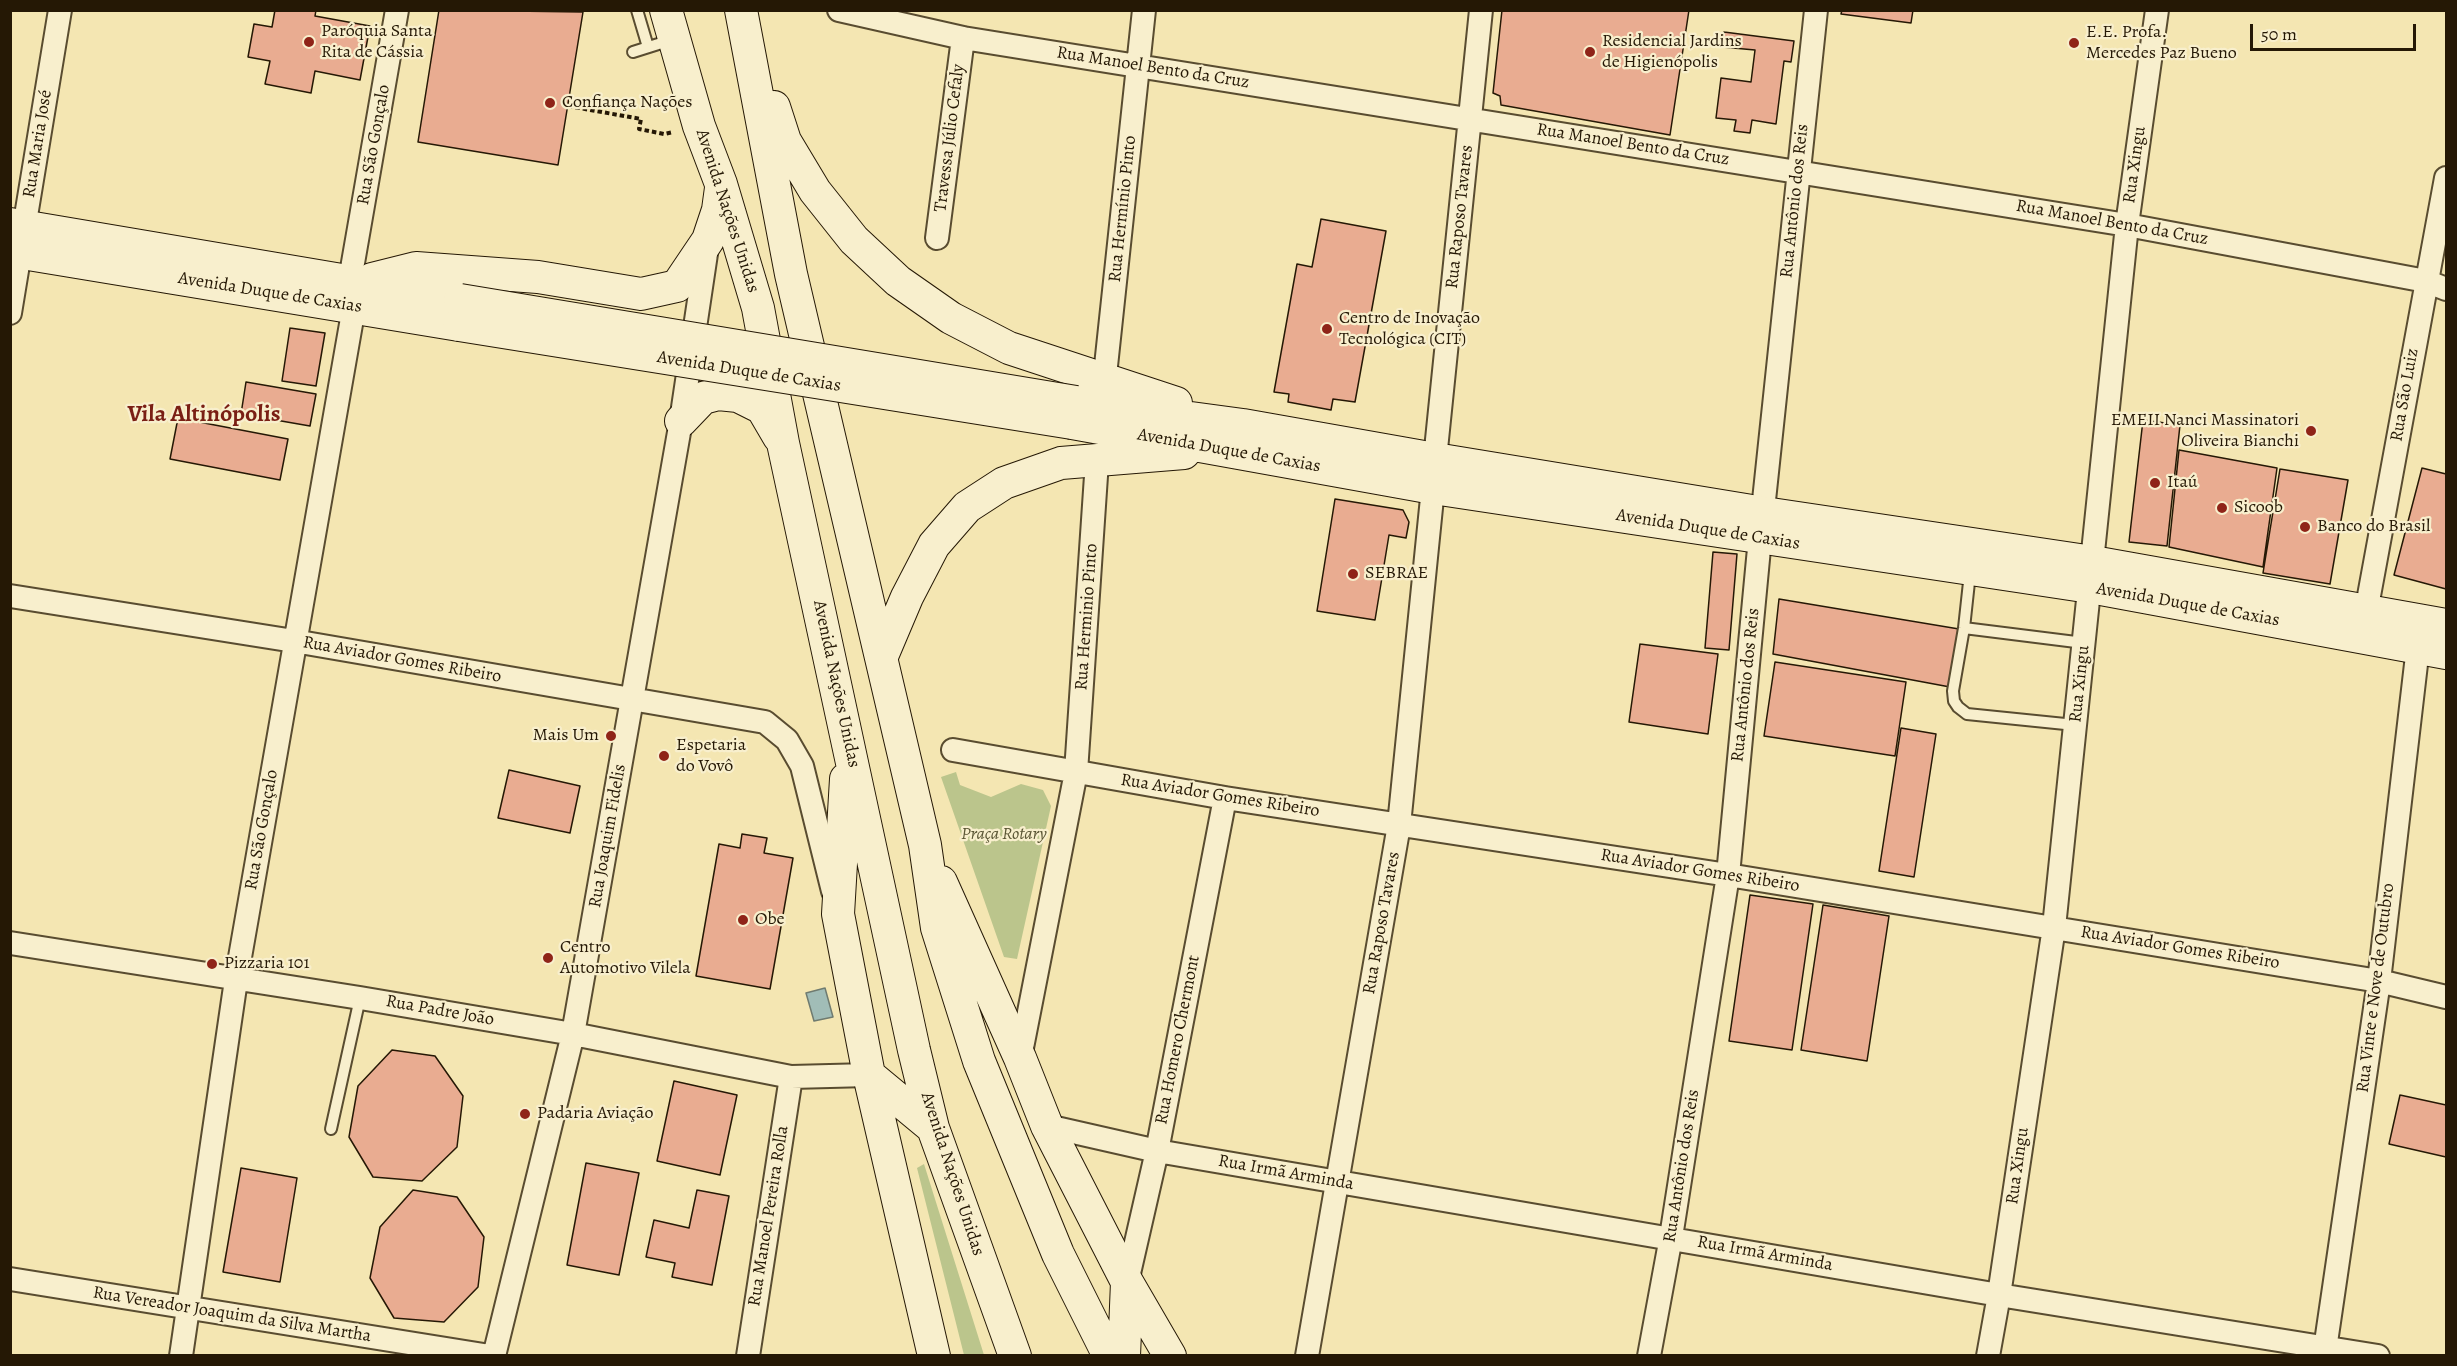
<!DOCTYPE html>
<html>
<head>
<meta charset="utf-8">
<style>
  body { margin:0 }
  #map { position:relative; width:2457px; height:1366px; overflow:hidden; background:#f4e6b2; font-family:Alegreya,serif }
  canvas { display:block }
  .frame { position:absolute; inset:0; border:12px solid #251805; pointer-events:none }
  .scale { position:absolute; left:2250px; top:24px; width:166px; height:27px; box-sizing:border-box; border:3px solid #251805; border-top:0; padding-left:8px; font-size:18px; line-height:21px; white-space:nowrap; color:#251805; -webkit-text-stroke:4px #f8efcd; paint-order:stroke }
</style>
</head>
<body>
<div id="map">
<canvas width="2457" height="1366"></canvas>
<div class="frame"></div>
<div class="scale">50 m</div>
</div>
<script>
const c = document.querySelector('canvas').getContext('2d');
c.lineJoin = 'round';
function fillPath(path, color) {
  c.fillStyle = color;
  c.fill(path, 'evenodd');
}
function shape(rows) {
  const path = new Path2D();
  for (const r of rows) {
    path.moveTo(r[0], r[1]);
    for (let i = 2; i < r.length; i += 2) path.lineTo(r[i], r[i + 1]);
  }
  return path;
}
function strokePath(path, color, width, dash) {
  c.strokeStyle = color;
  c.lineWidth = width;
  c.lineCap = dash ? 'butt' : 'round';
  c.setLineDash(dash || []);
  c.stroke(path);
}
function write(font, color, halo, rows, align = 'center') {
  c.font = font + ' Alegreya,serif';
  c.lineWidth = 4.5;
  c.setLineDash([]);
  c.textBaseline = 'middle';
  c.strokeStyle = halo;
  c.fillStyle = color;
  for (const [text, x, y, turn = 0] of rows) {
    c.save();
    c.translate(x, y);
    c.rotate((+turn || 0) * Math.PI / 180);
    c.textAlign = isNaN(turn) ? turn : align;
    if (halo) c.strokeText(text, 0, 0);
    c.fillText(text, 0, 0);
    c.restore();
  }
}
fillPath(shape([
  [956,772,960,785,991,797,1021,784,1043,790,1051,806,1017,959,1004,957,941,777],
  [924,1164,984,1355,964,1355,917,1168]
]), '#bbc58c');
const water = shape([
  [825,988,833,1017,814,1021,806,993,825,988]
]);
fillPath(water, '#a1bdb7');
strokePath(water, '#6f7b70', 1.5);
const building = shape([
  [275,10,316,10,315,16,370,26,360,80,315,71,311,93,265,84,270,61,248,57,254,24,272,27,275,10],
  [439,10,583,12,558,165,418,142,439,10],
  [1502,10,1689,10,1670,135,1501,105,1500,96,1493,93,1502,10],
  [1842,10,1913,10,1911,23,1841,14,1842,10],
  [1724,32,1794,41,1791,62,1784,61,1776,124,1752,120,1750,133,1734,131,1736,120,1716,118,1721,78,1751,82,1755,50,1722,47,1724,32],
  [1321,219,1386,231,1355,402,1333,399,1331,410,1288,402,1289,394,1274,392,1297,264,1312,267,1321,219],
  [290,328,325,333,316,386,282,381,290,328],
  [246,382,316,394,310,426,241,414,246,382],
  [178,418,288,439,280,480,170,459,178,418],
  [2143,420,2180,425,2167,546,2129,542,2143,420],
  [2179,450,2277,468,2263,567,2169,547,2179,450],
  [2422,468,2446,474,2446,589,2394,575,2422,468],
  [2280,469,2348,480,2330,584,2263,573,2280,469],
  [1335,499,1403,510,1409,522,1406,538,1389,535,1375,620,1317,611,1335,499],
  [1713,552,1737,554,1729,650,1705,648,1713,552],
  [1779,599,1959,629,1950,687,1773,654,1779,599],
  [1640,644,1718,654,1708,734,1629,722,1640,644],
  [1775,662,1906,682,1895,756,1764,736,1775,662],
  [1901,728,1936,734,1914,877,1879,871,1901,728],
  [509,770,580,786,570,833,498,818,509,770],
  [742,834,767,838,764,853,793,858,770,989,696,976,719,844,740,848,742,834],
  [1750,895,1813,904,1792,1050,1729,1041,1750,895],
  [1823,905,1889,916,1867,1061,1801,1050,1823,905],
  [392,1050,435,1056,463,1096,457,1147,422,1181,373,1177,349,1137,358,1086,392,1050],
  [674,1081,737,1095,720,1175,657,1161,674,1081],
  [2400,1095,2446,1105,2446,1157,2389,1144,2400,1095],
  [586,1163,639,1173,619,1275,567,1265,586,1163],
  [241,1168,297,1178,280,1282,223,1272,241,1168],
  [413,1190,457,1197,484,1237,478,1287,444,1322,394,1318,370,1278,380,1227,413,1190],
  [697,1190,729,1196,712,1285,672,1277,675,1263,646,1257,654,1220,689,1228,697,1190]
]);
fillPath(building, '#e9ac91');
strokePath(building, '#251805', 1.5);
const lane = shape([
  [637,10,648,47],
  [633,52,671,40],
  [1970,573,1964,628,1953,691,1954,701,1958,707,1967,714,2075,725],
  [1964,628,2084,643],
  [331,1129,360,998]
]);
const street = shape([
  [839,10,963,38,2127,225,2426,281,2446,289],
  [937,238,963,38],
  [350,280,397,10],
  [10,313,60,10],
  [1103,394,1144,10],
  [1435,459,1481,10],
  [10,596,294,641,765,722,787,740,802,766,833,891],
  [2366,612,2446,178],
  [953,750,1225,798,1728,875,2379,981,2446,997],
  [10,943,360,998,573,1034,791,1077,869,1075],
  [1020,1058,1076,772,1097,461],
  [1047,1126,1157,1151,1999,1295,2378,1356],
  [10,1279,490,1356],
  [1127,1282,1157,1151,1225,798],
  [181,1356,236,980,354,307],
  [494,1356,573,1034,681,421,707,247],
  [748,1356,791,1077],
  [1307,1356,1399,825,1433,488],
  [1649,1356,1671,1237,1728,875,1760,538,1816,10],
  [1988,1356,1999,1295,2054,927,2127,225,2157,10],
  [2324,1356,2379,981,2418,647,2422,634]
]);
const secondary = shape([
  [666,10,699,126,721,184,758,308,783,443,914,1050,933,1128,1015,1356],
  [741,10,791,274,925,845,937,928,979,1061,1058,1254,1109,1356],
  [774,107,785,141,815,191,854,240,898,281,951,318,1009,348,1176,403],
  [10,224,460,300],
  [10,251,459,325],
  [372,279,416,268,538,277,641,294,677,286,708,240,718,210,721,188],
  [1080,403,1243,425,1435,459,1764,513,2093,562,2446,625],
  [681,421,703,398,718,394,738,396,762,408,779,437],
  [1072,423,1433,488,2090,587,2446,653],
  [882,656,907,597,934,545,967,507,1004,483,1061,463,1184,453],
  [846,779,838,914,869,1075,934,1356],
  [941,882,1020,1058,1047,1126,1127,1282,1170,1356],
  [869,1075,933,1128],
  [1124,1356,1127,1282]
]);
strokePath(lane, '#594c30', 14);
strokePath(street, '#594c30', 26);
strokePath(secondary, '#251805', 34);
strokePath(shape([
  [568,106,641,119,639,129,664,134,673,132]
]), '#251805', 4, [4.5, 3]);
strokePath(lane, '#f8efcd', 10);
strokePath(street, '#f8efcd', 22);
strokePath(secondary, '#f8efcd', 32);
const secondaryBridge = shape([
  [460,300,1076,402],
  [459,325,1072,423]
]);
strokePath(secondaryBridge, '#251805', 34, []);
strokePath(secondaryBridge, '#f8efcd', 32);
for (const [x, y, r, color] of [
  [309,42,6,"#8f2418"],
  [2074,43,6,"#8f2418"],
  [1590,52,6,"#8f2418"],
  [550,103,6,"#8f2418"],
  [1327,329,6,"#8f2418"],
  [2311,431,6,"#8f2418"],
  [2155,483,6,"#8f2418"],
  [2222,508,6,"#8f2418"],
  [2305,527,6,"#8f2418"],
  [1353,574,6,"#8f2418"],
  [611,736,6,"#8f2418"],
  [664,756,6,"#8f2418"],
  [743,920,6,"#8f2418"],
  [548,958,6,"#8f2418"],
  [212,964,6,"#8f2418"],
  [525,1114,6,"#8f2418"]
]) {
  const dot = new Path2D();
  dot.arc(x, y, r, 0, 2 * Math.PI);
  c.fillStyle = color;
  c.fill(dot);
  strokePath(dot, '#f8efcd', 2);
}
write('18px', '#251805', '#f8efcd', [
  ["Paróquia Santa",321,32],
  ["Rita de Cássia",321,53],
  ["E.E. Profa.",2086,33],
  ["Mercedes Paz Bueno",2086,54],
  ["Residencial Jardins",1602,42],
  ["de Higienópolis",1602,63],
  ["Confiança Nações",562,103],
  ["Centro de Inovação",1339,319],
  ["Tecnológica (CIT)",1339,340],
  ["EMEII Nanci Massinatori",2299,421,"right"],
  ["Oliveira Bianchi",2299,442,"right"],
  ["Itaú",2167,483],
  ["Sicoob",2234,508],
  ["Banco do Brasil",2317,527],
  ["SEBRAE",1365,574],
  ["Mais Um",599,736,"right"],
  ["Espetaria",676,746],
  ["do Vovô",676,767],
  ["Obe",755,920],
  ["Centro",560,948],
  ["Automotivo Vilela",560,969],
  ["Pizzaria 101",224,964],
  ["Padaria Aviação",537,1114]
], 'left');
write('18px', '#251805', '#f8efcd', [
  ["Rua Manoel Bento da Cruz",1153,68,9],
  ["Travessa Júlio Cefaly",950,138,-83],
  ["Rua Maria José",38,144,-81],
  ["Rua São Gonçalo",374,145,-80],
  ["Rua Manoel Bento da Cruz",1633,145,9],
  ["Rua Xingu",2135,165,-82],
  ["Rua Antônio dos Reis",1795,201,-84],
  ["Rua Hermínio Pinto",1123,209,-84],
  ["Avenida Nações Unidas",727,211,72],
  ["Rua Raposo Tavares",1460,217,-84],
  ["Rua Manoel Bento da Cruz",2112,223,10],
  ["Avenida Duque de Caxias",270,293,9],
  ["Avenida Duque de Caxias",749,372,9],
  ["Rua São Luiz",2405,395,-80],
  ["Avenida Duque de Caxias",1229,451,10],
  ["Avenida Duque de Caxias",1708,530,9],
  ["Avenida Duque de Caxias",2188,605,10],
  ["Rua Herminio Pinto",1087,617,-86],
  ["Rua Aviador Gomes Ribeiro",402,660,10],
  ["Avenida Nações Unidas",836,684,78],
  ["Rua Xingu",2080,684,-84],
  ["Rua Antônio dos Reis",1746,685,-84],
  ["Rua Aviador Gomes Ribeiro",1220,796,9],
  ["Rua São Gonçalo",262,830,-80],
  ["Rua Joaquim Fidelis",608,836,-80],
  ["Rua Aviador Gomes Ribeiro",1700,871,9],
  ["Rua Raposo Tavares",1382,923,-80],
  ["Rua Aviador Gomes Ribeiro",2180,948,9],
  ["Rua Vinte e Nove de Outubro",2376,988,-83],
  ["Rua Padre João",440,1011,10],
  ["Rua Homero Chermont",1178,1040,-79],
  ["Rua Antônio dos Reis",1682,1166,-81],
  ["Rua Xingu",2018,1166,-82],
  ["Rua Irmã Arminda",1286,1173,10],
  ["Avenida Nações Unidas",952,1174,72],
  ["Rua Manoel Pereira Rolla",769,1216,-81],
  ["Rua Irmã Arminda",1765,1254,10],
  ["Rua Vereador Joaquim da Silva Martha",232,1315,9]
]);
write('italic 18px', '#5a5534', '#f8efcd', [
  ["Praça Rotary",1004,835]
]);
write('bold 24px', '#7a1f14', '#f8efcd', [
  ["Vila Altinópolis",204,415]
]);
</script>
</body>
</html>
